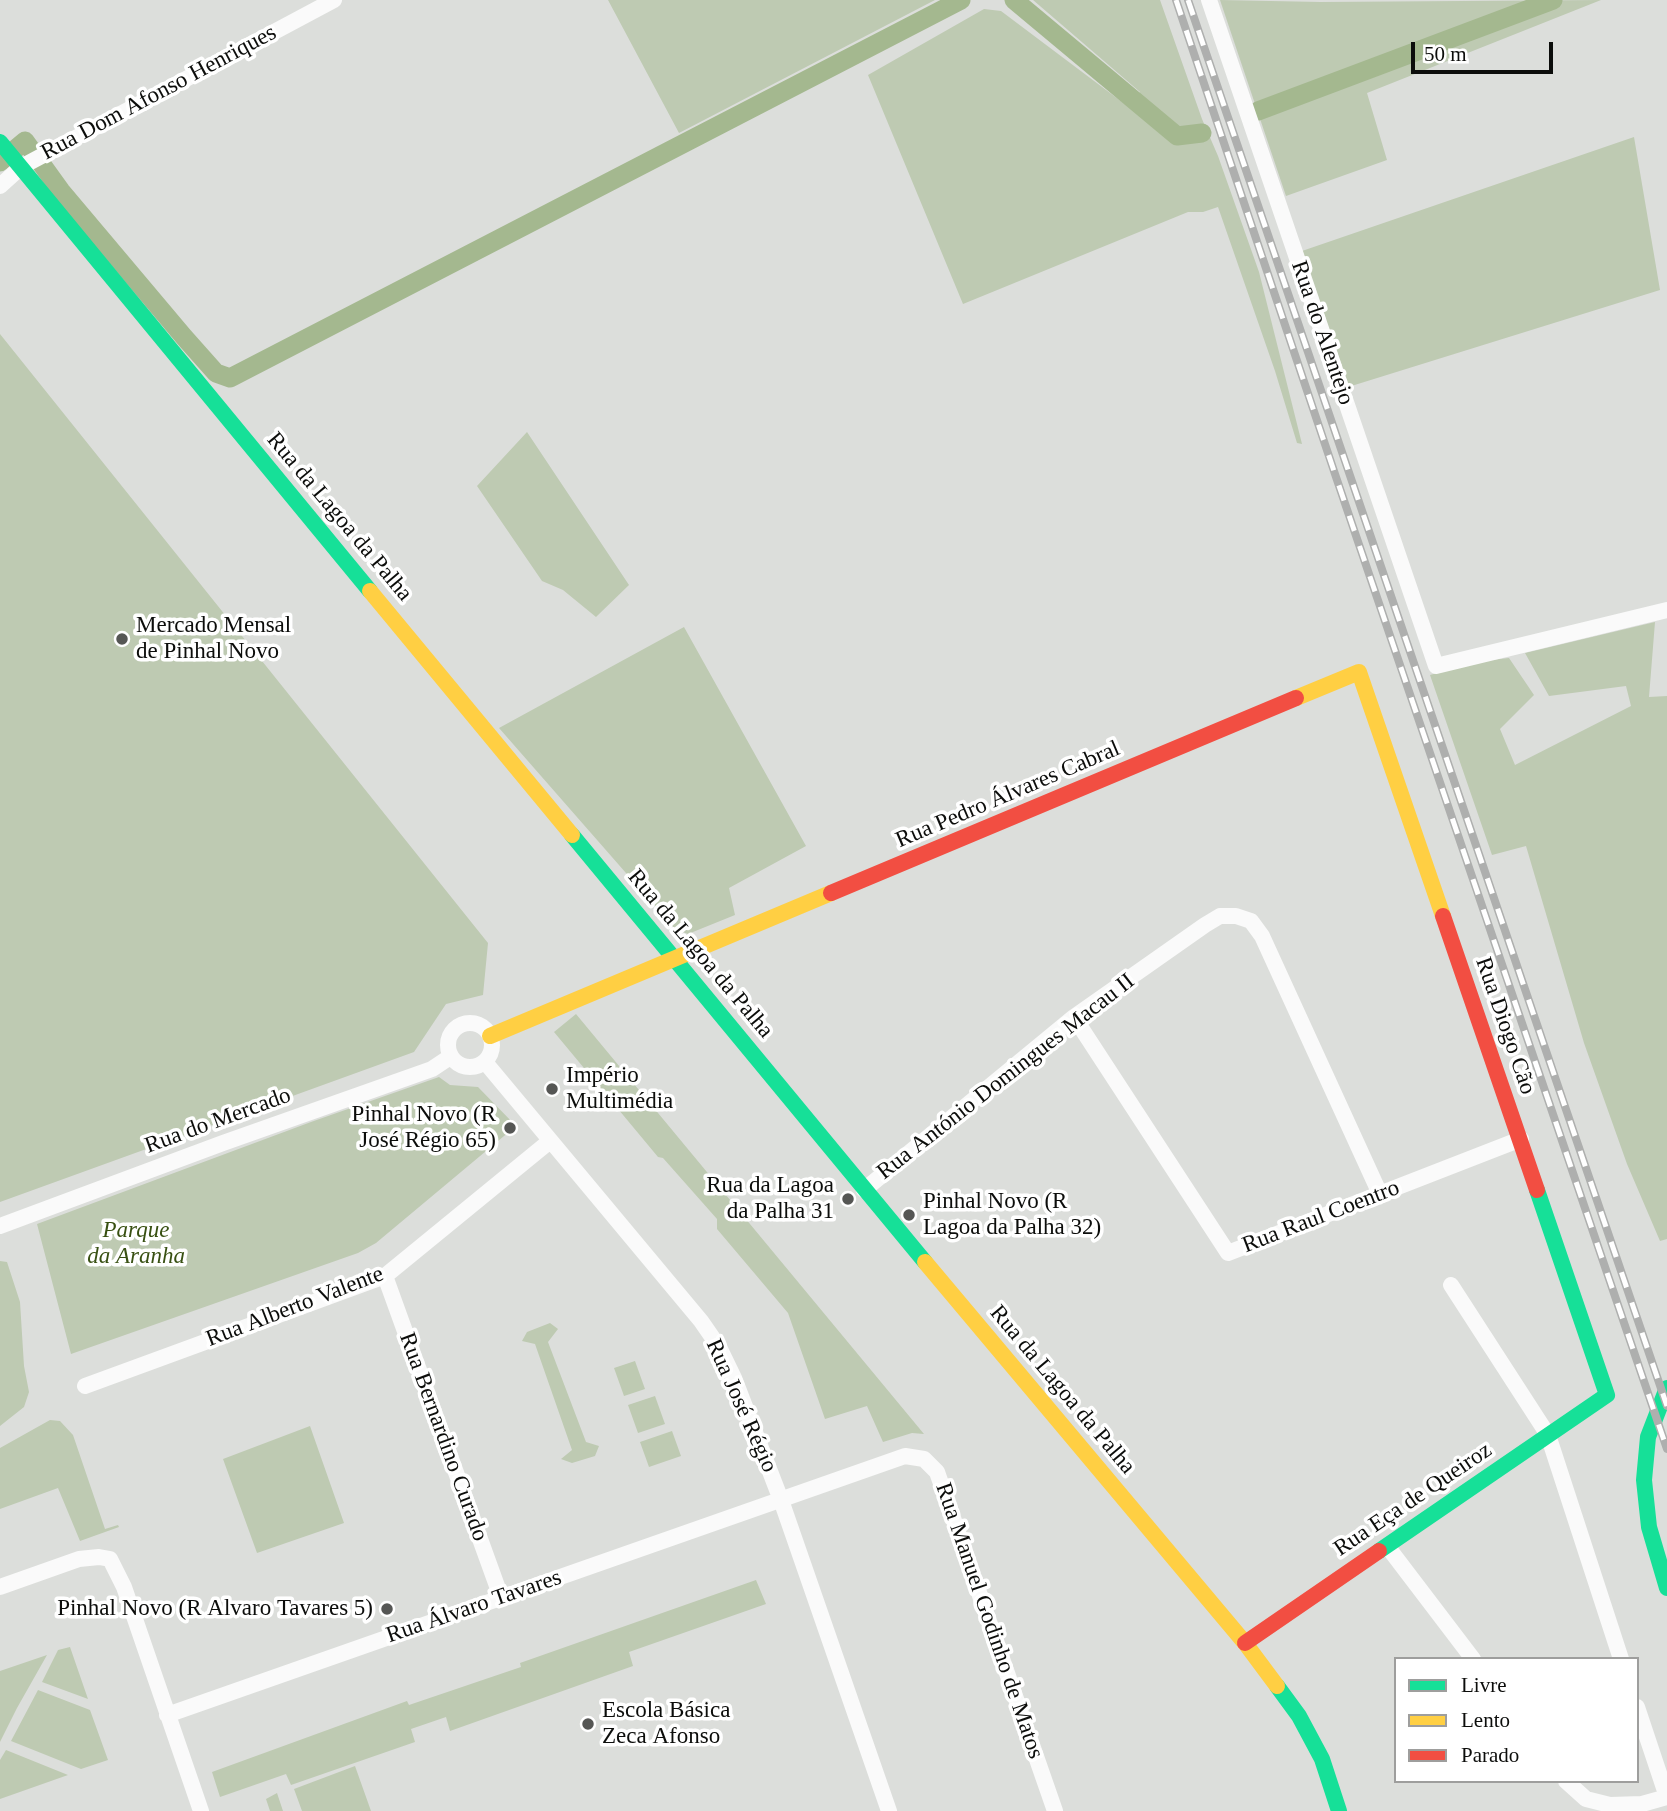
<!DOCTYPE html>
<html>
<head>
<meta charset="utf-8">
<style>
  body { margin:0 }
  #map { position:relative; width:1667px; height:1811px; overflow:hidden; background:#dcdedb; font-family:"Times New Roman",serif }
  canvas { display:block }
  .legend { position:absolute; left:1394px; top:1657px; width:245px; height:126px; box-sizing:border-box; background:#fff; border:2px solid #9e9e9d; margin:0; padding:9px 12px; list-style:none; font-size:21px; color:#0c0d0b }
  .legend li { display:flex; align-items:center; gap:14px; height:35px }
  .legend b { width:35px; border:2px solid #9e9e9d }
  .scale { position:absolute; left:1411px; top:42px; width:142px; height:32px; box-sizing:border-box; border:4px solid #0c0d0b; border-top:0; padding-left:9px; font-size:21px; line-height:24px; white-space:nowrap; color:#0c0d0b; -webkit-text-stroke:5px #fff; paint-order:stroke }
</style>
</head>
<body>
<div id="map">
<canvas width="1667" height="1811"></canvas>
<ul class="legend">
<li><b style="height:9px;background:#16e098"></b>Livre</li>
<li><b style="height:9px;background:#ffcf43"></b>Lento</li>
<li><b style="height:9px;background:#f24e42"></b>Parado</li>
</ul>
<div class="scale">50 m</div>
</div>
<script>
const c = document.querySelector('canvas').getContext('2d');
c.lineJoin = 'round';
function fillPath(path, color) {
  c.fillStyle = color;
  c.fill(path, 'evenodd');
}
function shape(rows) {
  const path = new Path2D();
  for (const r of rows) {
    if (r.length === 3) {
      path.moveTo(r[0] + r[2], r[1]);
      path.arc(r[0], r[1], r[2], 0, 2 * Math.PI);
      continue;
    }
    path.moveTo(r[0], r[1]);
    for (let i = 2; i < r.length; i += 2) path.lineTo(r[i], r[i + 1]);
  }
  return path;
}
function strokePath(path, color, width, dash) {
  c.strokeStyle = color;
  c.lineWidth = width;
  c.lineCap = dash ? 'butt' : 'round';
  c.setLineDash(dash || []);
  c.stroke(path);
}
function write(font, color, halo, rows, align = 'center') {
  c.font = font + ' "Times New Roman",serif';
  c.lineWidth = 7;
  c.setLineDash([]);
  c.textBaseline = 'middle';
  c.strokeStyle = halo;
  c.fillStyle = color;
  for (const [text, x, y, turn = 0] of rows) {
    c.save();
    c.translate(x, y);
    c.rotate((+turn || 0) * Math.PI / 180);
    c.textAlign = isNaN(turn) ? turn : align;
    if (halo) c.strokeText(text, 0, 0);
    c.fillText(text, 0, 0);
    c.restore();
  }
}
fillPath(shape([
  [608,0,935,0,679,133],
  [1033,0,1160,0,1202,119,1218,156,1259,272,1302,444,1297,443,1275,371,1218,207,1203,212,1188,212,963,304,868,75,984,9,1001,11,1130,108,1140,92],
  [1220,0,1321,2,1601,0,1367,93,1387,160,1286,196],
  [1634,137,1660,290,1345,388,1302,251],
  [0,334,488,943,483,995,446,1004,414,1052,0,1202],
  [527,432,629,585,596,617,563,590,542,581,477,486],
  [1655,622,1649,697,1667,696,1667,1239,1660,1241,1627,1164,1584,1043,1526,846,1492,855,1430,675,1481,661,1509,658,1534,695,1500,729,1515,765,1631,706,1626,686,1549,696,1525,653],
  [684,627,806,846,729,888,735,915,688,934,675,929,499,728],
  [576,1014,924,1434,912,1433,883,1442,867,1406,825,1419,788,1313,717,1229,717,1219,663,1158,658,1157,554,1032],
  [439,1077,450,1085,478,1087,516,1126,376,1243,358,1253,71,1354,37,1224,311,1122],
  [0,1261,7,1262,20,1302,24,1366,29,1392,24,1407,0,1426],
  [550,1323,558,1329,548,1342,586,1442,599,1446,595,1456,572,1463,561,1459,572,1450,535,1344,522,1341,527,1332],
  [635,1361,645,1389,624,1396,614,1368],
  [655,1396,665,1424,638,1433,628,1405],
  [50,1420,60,1421,73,1435,105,1529,118,1525,119,1527,80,1541,58,1488,0,1509,0,1448],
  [310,1426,344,1523,257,1553,223,1459],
  [672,1431,681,1456,649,1467,640,1442],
  [756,1580,766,1604,629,1652,633,1666,450,1731,446,1717,411,1729,415,1742,291,1785,286,1774,220,1797,212,1772,407,1701,409,1705,521,1667,520,1663],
  [70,1647,88,1699,42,1682,58,1650],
  [47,1655,17,1708,0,1742,0,1671],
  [38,1690,90,1710,108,1760,81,1769,11,1741],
  [6,1750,68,1775,0,1799,0,1760],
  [355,1766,371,1811,302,1811,294,1789],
  [277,1793,283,1811,270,1811,266,1799]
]), '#becab2');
strokePath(shape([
  [1014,0,1177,136,1202,133],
  [1258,111,1553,0],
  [0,162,25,141,61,191,184,337,216,373,230,378,961,0]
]), '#a4b88f', 19);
strokePath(shape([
  [1209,0,1436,666,1667,610],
  [0,186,21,167,334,0],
  [1074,1017,1228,1253,1521,1139],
  [470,1045,22],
  [485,1062,701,1321,719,1347,734,1378,781,1500,889,1811],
  [864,1190,1074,1017,1205,925,1220,916,1236,916,1251,921,1262,936,1380,1194],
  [0,1226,223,1143,432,1069,450,1057],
  [385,1276,501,1597],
  [1451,1285,1548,1435,1621,1659],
  [85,1386,385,1276,550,1141],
  [1387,1546,1473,1659],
  [0,1587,79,1559,99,1557,110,1559,124,1587,201,1811],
  [1637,1707,1667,1797],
  [167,1715,905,1456,924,1459,937,1472,1055,1811],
  [1566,1781,1586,1799,1610,1805,1642,1804,1667,1797]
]), '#fafafa', 16);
strokePath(shape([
  [0,142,370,591],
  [572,835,925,1262],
  [1667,1388,1648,1437,1644,1480,1649,1527,1667,1588],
  [1379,1551,1607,1395,1537,1190],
  [1277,1686,1299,1716,1322,1759,1339,1811]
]), '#16e098', 16);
strokePath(shape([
  [370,591,572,835],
  [1296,698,1359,672,1443,916],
  [490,1036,831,893],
  [925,1262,1245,1643,1277,1686]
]), '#ffcf43', 16);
strokePath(shape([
  [831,893,1296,698],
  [1443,916,1537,1190],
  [1245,1643,1379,1551]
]), '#f24e42', 16);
const rail = shape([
  [1176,0,1336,477,1667,1449],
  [1188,0,1667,1406]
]);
strokePath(rail, '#aeafae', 8);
strokePath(rail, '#fff', 5, [16]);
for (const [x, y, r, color] of [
  [122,639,7,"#555654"],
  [552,1089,7,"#555654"],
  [510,1128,7,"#555654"],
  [848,1199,7,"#555654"],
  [909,1215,7,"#555654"],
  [387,1609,7,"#555654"],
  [588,1724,7,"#555654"]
]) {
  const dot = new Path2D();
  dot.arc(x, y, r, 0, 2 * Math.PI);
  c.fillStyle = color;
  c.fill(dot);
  strokePath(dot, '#fff', 2.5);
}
write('23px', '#0c0d0b', '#fff', [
  ["Rua Dom Afonso Henriques",159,93,-28],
  ["Rua do Alentejo",1322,333,71],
  ["Rua da Lagoa da Palha",339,517,50],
  ["Rua Pedro Álvares Cabral",1008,795,-23],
  ["Rua da Lagoa da Palha",700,954,50],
  ["Rua Diogo Cão",1505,1026,71],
  ["Rua António Domingues Macau II",1006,1077,-38],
  ["Rua do Mercado",218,1121,-20],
  ["Rua Raul Coentro",1321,1217,-21],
  ["Rua Alberto Valente",295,1307,-21],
  ["Rua da Lagoa da Palha",1062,1390,50],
  ["Rua José Régio",741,1406,66],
  ["Rua Bernardino Curado",443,1437,70],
  ["Rua Eça de Queiroz",1413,1500,-34],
  ["Rua Álvaro Tavares",474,1607,-19],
  ["Rua Manuel Godinho de Matos",989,1621,71]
]);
write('23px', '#0c0d0b', '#fff', [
  ["Mercado Mensal",136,626],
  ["de Pinhal Novo",136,652],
  ["Império",566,1076],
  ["Multimédia",566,1102],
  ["Pinhal Novo (R",496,1115,"right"],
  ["José Régio 65)",496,1141,"right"],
  ["Rua da Lagoa",834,1186,"right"],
  ["da Palha 31",834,1212,"right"],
  ["Pinhal Novo (R",923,1202],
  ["Lagoa da Palha 32)",923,1228],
  ["Pinhal Novo (R Alvaro Tavares 5)",373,1609,"right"],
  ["Escola Básica",602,1711],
  ["Zeca Afonso",602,1737]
], 'left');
write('italic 23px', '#385012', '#fff', [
  ["Parque",136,1231],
  ["da Aranha",136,1257]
]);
</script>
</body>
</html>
